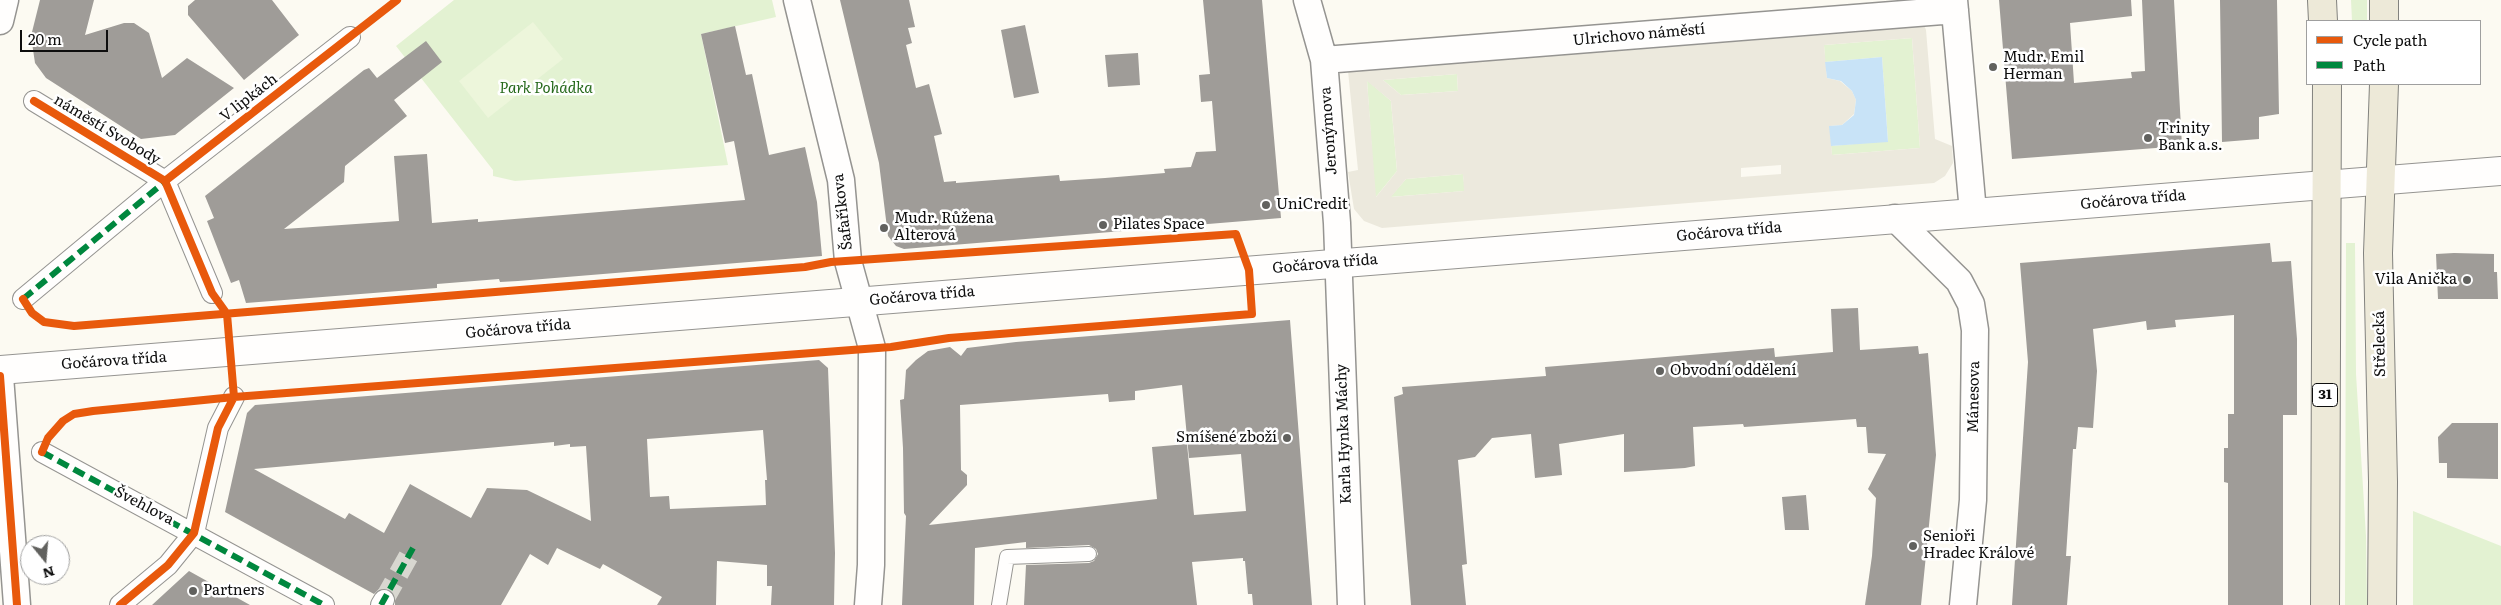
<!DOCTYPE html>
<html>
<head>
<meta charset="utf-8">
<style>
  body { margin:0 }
  #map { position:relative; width:2501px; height:605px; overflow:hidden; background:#fcfaf2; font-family:Literata,serif }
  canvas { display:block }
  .legend { position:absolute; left:2306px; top:20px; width:175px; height:65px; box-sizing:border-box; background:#fff; border:1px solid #9f9f9f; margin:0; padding:6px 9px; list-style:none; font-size:15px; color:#0e0e0e }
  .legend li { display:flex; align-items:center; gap:10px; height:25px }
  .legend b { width:25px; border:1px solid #9f9f9f }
  .north { position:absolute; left:20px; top:535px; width:50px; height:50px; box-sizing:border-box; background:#fff; border:1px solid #9f9f9f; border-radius:50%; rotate:163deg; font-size:14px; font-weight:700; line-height:20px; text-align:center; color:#0e0e0e }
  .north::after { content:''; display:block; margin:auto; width:18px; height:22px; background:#61615e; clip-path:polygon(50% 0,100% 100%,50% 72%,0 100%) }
  .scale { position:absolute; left:20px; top:30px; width:88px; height:22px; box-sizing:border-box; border:2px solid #0e0e0e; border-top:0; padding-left:6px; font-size:15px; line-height:18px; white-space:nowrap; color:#0e0e0e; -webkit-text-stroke:4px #fff; paint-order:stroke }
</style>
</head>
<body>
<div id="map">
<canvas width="2501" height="605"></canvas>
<ul class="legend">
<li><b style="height:6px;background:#e8590c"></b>Cycle path</li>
<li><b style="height:6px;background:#00873e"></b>Path</li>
</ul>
<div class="north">N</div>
<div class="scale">20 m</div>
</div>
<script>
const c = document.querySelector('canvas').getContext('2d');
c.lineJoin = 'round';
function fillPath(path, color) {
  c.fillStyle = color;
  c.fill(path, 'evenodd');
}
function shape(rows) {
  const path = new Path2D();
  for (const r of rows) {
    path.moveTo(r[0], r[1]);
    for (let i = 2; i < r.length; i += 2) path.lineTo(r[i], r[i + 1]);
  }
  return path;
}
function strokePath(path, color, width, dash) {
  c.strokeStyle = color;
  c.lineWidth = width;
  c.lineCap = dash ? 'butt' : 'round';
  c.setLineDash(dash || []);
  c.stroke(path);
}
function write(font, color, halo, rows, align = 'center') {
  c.font = font + ' Literata,serif';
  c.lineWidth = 5;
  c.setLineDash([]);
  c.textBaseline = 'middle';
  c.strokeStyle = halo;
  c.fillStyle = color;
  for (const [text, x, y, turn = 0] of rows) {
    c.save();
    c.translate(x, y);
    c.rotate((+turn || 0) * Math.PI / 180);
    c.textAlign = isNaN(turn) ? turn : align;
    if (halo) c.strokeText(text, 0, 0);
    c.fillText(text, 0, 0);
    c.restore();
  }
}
fillPath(shape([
  [454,0,772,0,776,17,701,34,728,165,515,181,493,176,493,170,396,46],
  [2351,0,2367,0,2367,21,2352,21],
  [1912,38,1920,148,1832,155,1831,146,1888,141,1882,57,1825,62,1824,45],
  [1457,74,1458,91,1401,95,1383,80],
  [1367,80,1391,101,1397,171,1375,198],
  [1463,174,1465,191,1390,197,1406,179],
  [2346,243,2355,243,2356,374,2366,536,2367,605,2345,605],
  [2413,511,2501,546,2501,605,2413,605]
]), '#e3f2d2');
fillPath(shape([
  [533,22,563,59,488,118,459,81]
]), '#edf6db');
fillPath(shape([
  [1866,25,1924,25,1926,30,1935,139,1952,146,1953,163,1945,176,1934,183,1382,228,1364,221,1354,209,1348,172,1358,170,1348,71,1364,64,1370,70,1862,32],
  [1912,38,1920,148,1832,155,1830,126,1842,125,1854,114,1856,100,1852,91,1840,81,1827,78,1824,45],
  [1457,74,1458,91,1401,95,1383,80],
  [1367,81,1391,101,1397,171,1376,197],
  [1781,165,1781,174,1741,177,1741,168],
  [1463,174,1464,191,1391,197,1406,179]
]), '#ece9dd');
fillPath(shape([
  [1882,57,1888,142,1831,146,1829,126,1842,125,1854,115,1856,100,1852,91,1841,81,1827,78,1825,62]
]), '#c8e3f7');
fillPath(shape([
  [40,0,94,0,85,35,124,23,134,23,149,33,162,78,187,58,234,88,175,135,141,139,46,78,35,63,31,36],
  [195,0,272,0,299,35,244,80,188,15,188,6],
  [840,0,909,0,915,27,908,28,912,43,906,45,916,88,929,84,942,134,934,136,944,182,956,181,956,183,1059,175,1060,181,1105,178,1165,173,1164,169,1191,167,1196,152,1216,151,1212,101,1201,102,1199,75,1210,74,1203,0,1262,0,1281,218,904,249,896,246,888,236,879,163],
  [1999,0,2131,0,2132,16,2070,23,2074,83,2132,78,2131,72,2145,71,2142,0,2174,0,2182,146,2012,159],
  [2220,0,2277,0,2279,114,2259,117,2259,139,2222,142],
  [1025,25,1039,93,1014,98,1001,30],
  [735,26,746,75,752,74,769,155,805,147,817,202,822,256,518,281,500,282,499,279,437,284,437,288,246,303,239,280,231,283,207,221,214,218,205,196,364,70,369,68,377,78,426,41,442,62,394,100,407,116,345,166,344,182,284,229,399,221,394,156,427,154,432,223,478,219,478,222,745,200,734,141,725,143,701,34],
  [1138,53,1140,85,1108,87,1105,55],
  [2270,243,2272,262,2291,261,2297,339,2297,415,2283,415,2283,605,2228,605,2228,483,2224,482,2224,448,2228,448,2228,414,2234,414,2234,315,2175,320,2176,327,2147,330,2146,321,2093,329,2097,371,2093,428,2078,427,2076,449,2073,449,2066,556,2071,556,2067,605,2012,605,2028,362,2020,263],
  [2454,253,2494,254,2494,272,2497,272,2498,299,2438,299,2436,254],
  [1858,308,1860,350,1918,346,1919,354,1928,353,1936,455,1921,605,1865,605,1872,556,1876,498,1868,489,1886,454,1868,453,1866,427,1857,427,1856,419,1744,427,1743,424,1693,427,1695,466,1685,468,1624,472,1624,434,1559,444,1562,475,1535,478,1531,434,1492,438,1475,457,1458,460,1467,564,1462,565,1466,605,1411,605,1394,397,1403,394,1402,387,1546,376,1545,367,1774,348,1775,357,1833,352,1831,309],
  [1290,320,1312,605,1253,605,1252,594,1248,594,1245,561,1243,561,1243,558,1192,562,1197,605,1024,605,1026,565,1089,563,1094,561,1098,554,1096,549,1089,545,1026,548,1026,542,975,548,974,605,902,605,906,516,904,513,903,448,900,400,904,399,906,370,916,360,928,351,950,347,961,356,967,348,1016,342],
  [1182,385,1189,458,1241,454,1246,511,1194,515,1187,444,1152,447,1157,499,929,525,967,485,967,475,961,470,960,405,1108,394,1109,402,1135,400,1135,391],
  [819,360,828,368,835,553,834,605,771,605,772,586,767,586,767,565,717,561,716,605,657,605,662,597,603,564,600,569,557,548,548,565,530,554,501,605,395,605,395,595,390,590,379,589,374,594,225,512,247,413,255,405],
  [763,430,767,480,765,480,766,505,670,509,669,496,650,497,647,439],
  [554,442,554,446,570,444,570,447,586,446,591,521,527,490,487,488,471,518,410,484,384,533,349,513,345,519,254,469],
  [2452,423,2498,423,2498,479,2447,478,2447,463,2439,463,2438,437],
  [1806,495,1809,530,1785,530,1782,497],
  [189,571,250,605,152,605]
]), '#9f9c98');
strokePath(shape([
  [384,600,413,548]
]), '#d8d7d0', 20, [20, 10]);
const service = shape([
  [999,605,1007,557,1089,554]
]);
const pedestrian = shape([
  [34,101,165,181,212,293],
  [23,299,165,181,350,37],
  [42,452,324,605],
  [120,605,168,565,194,533,218,428,234,397],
  [381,605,384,600]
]);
const minor = shape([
  [797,0,841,180,848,261,872,348,871,565,868,605],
  [1307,0,1324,60,1337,223,1351,605],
  [1954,0,1973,212],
  [0,21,5,0],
  [1324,60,1955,10],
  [1895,218,1959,281,1971,304,1975,330,1973,500,1963,605],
  [0,376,17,605]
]);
const tertiary = shape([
  [0,370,2501,171]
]);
const primary = shape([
  [2322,0,2323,21],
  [2384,0,2384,21],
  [2325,605,2327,84],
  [2382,605,2383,482,2378,253,2384,84]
]);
strokePath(service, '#959491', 16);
strokePath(pedestrian, '#959491', 22);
strokePath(minor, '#959491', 29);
strokePath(tertiary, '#959491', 30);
strokePath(primary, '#82827e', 30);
strokePath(service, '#fffefd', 14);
strokePath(pedestrian, '#fffefd', 20);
strokePath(minor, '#fffefd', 26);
strokePath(tertiary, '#fffefd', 28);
strokePath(primary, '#ede9d8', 28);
strokePath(shape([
  [23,299,167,180],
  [42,452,324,605],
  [381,605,413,548]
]), '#00873e', 6, [12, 6]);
strokePath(shape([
  [34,101,165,181,212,293,227,314,234,397,218,428,194,533,168,565,120,605],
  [165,181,397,0],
  [23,299,32,313,44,322,74,326,805,267,831,262,1236,234,1249,270,1252,314,949,338,891,347,234,397,93,411,74,414,63,421,48,438,42,452],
  [0,376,17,605]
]), '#e8590c', 8);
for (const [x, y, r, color] of [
  [1993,67,5,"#61615e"],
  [2148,138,5,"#61615e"],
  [1266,205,5,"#61615e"],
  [1103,225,5,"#61615e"],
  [884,228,5,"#61615e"],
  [2467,280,5,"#61615e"],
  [1660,371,5,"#61615e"],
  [1287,438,5,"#61615e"],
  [1913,546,5,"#61615e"],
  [193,591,5,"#61615e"]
]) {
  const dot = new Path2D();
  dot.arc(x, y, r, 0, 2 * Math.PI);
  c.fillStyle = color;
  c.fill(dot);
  strokePath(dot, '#fff', 2);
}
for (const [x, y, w] of [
  [2325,395,25]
]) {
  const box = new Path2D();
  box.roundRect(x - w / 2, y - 11.5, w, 23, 4);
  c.fillStyle = '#fff';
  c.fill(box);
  strokePath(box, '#0e0e0e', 1);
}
write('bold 14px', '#0e0e0e', null, [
  ["31",2325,395]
]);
write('15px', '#0e0e0e', '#fff', [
  ["Ulrichovo náměstí",1639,35,-5],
  ["V lipkách",249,98,-38],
  ["náměstí Svobody",107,130,31],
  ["Jeronýmova",1329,131,-94],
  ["Gočárova třída",2133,200,-5],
  ["Šafaříkova",843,212,-97],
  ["Gočárova třída",1729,232,-5],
  ["Gočárova třída",1325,264,-5],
  ["Gočárova třída",922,296,-5],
  ["Gočárova třída",518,329,-5],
  ["Střelecká",2380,344,-91],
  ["Gočárova třída",114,361,-4],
  ["Mánesova",1974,397,-89],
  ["Karla Hynka Máchy",1344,434,-92],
  ["Švehlova",144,506,28]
]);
write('15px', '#0e0e0e', '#fff', [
  ["Mudr. Emil",2003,58],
  ["Herman",2003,75],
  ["Trinity",2158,129],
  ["Bank a.s.",2158,146],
  ["UniCredit",1276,205],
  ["Mudr. Růžena",894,219],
  ["Alterová",894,236],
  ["Pilates Space",1113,225],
  ["Vila Anička",2457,280,"right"],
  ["Obvodní oddělení",1670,371],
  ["Smíšené zboží",1277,438,"right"],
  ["Senioři",1923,537],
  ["Hradec Králové",1923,554],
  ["Partners",203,591]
], 'left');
write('italic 15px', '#26691b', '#fff', [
  ["Park Pohádka",546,89]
]);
</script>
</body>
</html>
